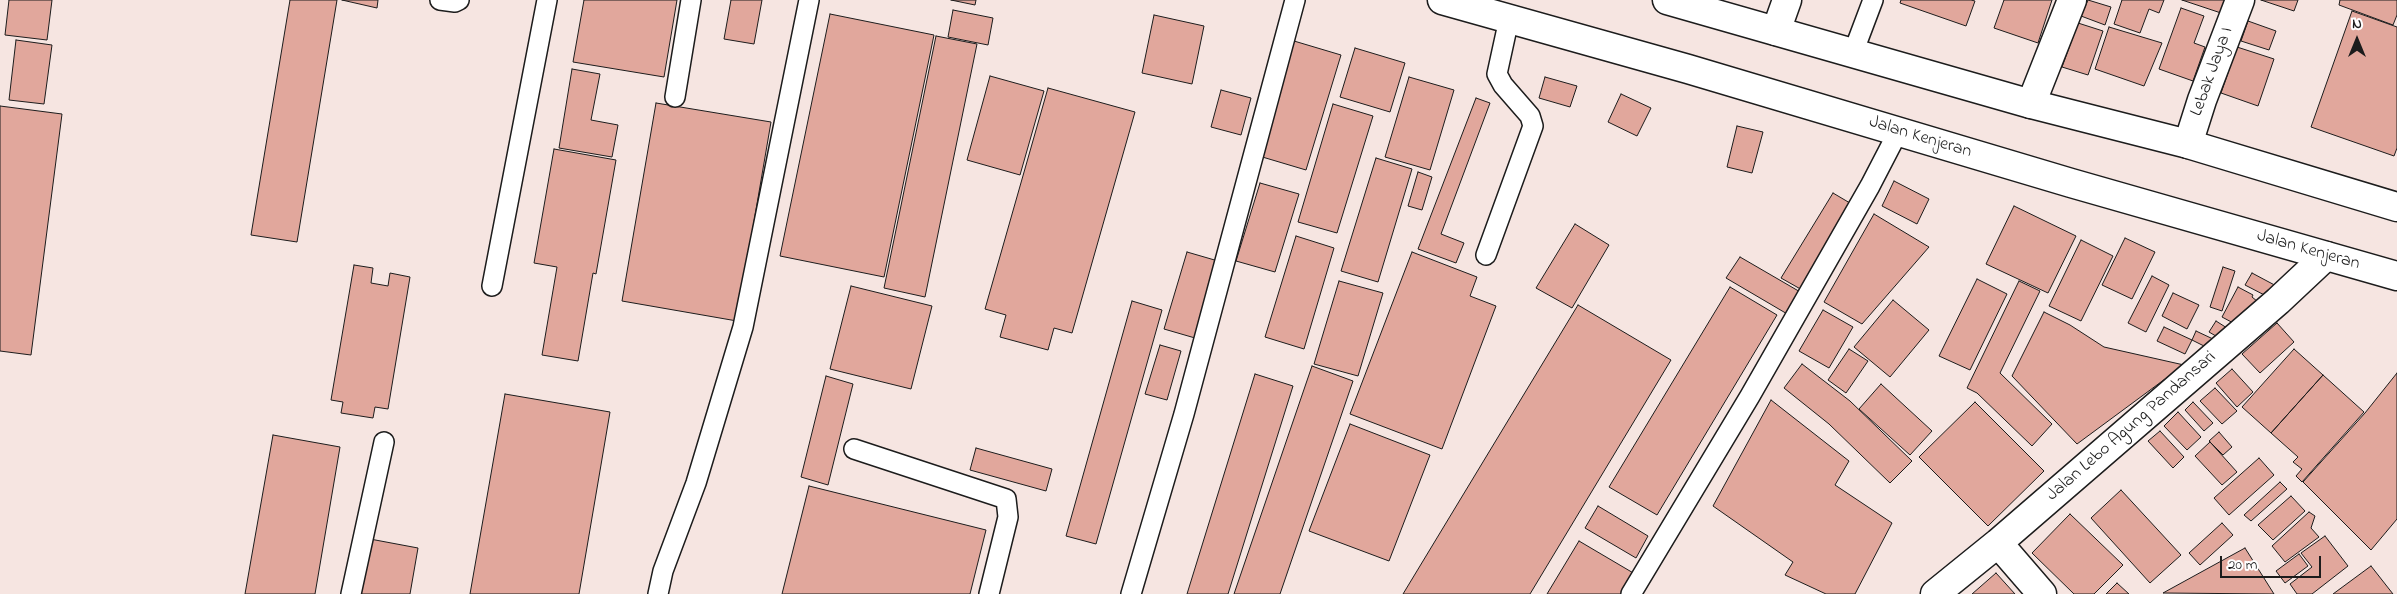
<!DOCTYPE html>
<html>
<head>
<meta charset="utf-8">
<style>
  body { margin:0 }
  #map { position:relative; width:2397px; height:594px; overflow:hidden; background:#f6e5e1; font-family:"Indie Flower",sans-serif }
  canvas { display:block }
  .north { position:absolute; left:2332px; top:15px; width:50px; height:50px; -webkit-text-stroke:4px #fff; paint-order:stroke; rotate:0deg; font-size:14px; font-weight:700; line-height:20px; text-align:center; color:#1c1c1c }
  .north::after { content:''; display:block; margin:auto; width:18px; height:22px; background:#1c1c1c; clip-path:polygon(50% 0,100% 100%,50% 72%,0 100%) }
  .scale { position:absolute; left:2220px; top:556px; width:101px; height:22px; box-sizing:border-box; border:2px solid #1c1c1c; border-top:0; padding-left:6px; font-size:15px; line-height:18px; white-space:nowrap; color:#1c1c1c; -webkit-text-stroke:4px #fff; paint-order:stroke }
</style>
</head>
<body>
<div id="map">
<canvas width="2397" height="594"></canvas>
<div class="north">N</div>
<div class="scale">20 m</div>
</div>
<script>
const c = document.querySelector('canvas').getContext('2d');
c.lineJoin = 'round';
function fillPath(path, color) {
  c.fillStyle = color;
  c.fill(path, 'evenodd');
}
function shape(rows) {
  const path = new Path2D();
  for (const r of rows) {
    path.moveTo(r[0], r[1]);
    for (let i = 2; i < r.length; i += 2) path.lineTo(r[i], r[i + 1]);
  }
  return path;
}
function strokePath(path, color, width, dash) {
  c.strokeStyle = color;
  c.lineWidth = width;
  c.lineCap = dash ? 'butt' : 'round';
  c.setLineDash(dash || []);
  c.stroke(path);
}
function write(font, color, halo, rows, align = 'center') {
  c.font = font + ' "Indie Flower",sans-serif';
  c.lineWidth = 4;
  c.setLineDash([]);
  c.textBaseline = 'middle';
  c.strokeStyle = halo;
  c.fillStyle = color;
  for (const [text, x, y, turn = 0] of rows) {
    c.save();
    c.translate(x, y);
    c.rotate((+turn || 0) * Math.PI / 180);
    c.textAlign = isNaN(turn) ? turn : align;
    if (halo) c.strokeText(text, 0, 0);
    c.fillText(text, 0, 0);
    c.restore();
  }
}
const building = shape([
  [9,0,52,0,47,40,5,35,9,0],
  [290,0,337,0,297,242,251,235,290,0],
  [342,0,378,0,377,8,342,0],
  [584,0,677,0,664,77,573,62,584,0],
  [731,0,762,0,754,44,724,39,731,0],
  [951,0,976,0,975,5,951,0],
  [1901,0,1971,0,1975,1,1966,26,1900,3,1901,0],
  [2004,0,2052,0,2038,43,1994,28,2004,0],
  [2088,0,2111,7,2105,25,2081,16,2088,0],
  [2122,0,2164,0,2159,13,2149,9,2140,33,2114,24,2122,0],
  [2182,0,2225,0,2221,13,2182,0],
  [2261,0,2298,0,2294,11,2261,0],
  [2340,0,2397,0,2397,15,2393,25,2339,5,2340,0],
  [2181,8,2204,16,2194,43,2205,47,2193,81,2159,69,2181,8],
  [953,10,993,18,988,45,948,37,953,10],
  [2352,11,2397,27,2397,148,2394,156,2311,127,2352,11],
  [830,14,934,35,884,277,780,256,830,14],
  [1154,15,1204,26,1192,84,1142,73,1154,15],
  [2248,21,2276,31,2269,50,2241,41,2248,21],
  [2078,23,2103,31,2088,75,2062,67,2078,23],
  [2109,27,2162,43,2144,86,2095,69,2109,27],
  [936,36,977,44,925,297,884,288,936,36],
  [16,40,52,45,44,104,9,100,16,40],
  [1294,41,1341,55,1306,170,1259,156,1294,41],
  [2237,47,2274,59,2258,106,2221,93,2237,47],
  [1355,48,1405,63,1390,112,1340,97,1355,48],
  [572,69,600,74,591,120,618,125,612,157,559,148,572,69],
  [990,76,1044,91,1020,175,967,160,990,76],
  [1409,77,1454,90,1430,170,1385,157,1409,77],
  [1545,77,1577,86,1570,107,1539,98,1545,77],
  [1048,88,1135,112,1072,333,1054,328,1048,350,1000,337,1006,315,985,309,1048,88],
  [1221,90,1251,98,1241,135,1211,127,1221,90],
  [1621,94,1651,108,1637,136,1608,122,1621,94],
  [1476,98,1490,103,1441,234,1464,243,1456,263,1418,249,1476,98],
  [656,103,771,122,737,321,622,301,656,103],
  [1333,104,1373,116,1337,233,1298,222,1333,104],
  [0,106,62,114,31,355,0,351,0,106],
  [1737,126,1763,132,1752,173,1727,167,1737,126],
  [554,149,616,160,596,274,593,273,578,361,542,355,557,267,534,263,554,149],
  [1376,158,1412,169,1378,282,1341,271,1376,158],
  [1418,172,1432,177,1422,210,1408,206,1418,172],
  [1894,181,1929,199,1917,224,1882,206,1894,181],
  [1260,183,1299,194,1275,272,1236,261,1260,183],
  [1833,193,1855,206,1804,291,1781,278,1833,193],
  [2014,206,2076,236,2048,293,1986,264,2014,206],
  [1874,214,1929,247,1862,324,1824,302,1874,214],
  [1575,224,1609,245,1572,308,1536,288,1575,224],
  [1296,236,1334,248,1304,349,1265,337,1296,236],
  [2125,238,2155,252,2132,299,2102,285,2125,238],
  [2081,240,2113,256,2081,321,2049,306,2081,240],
  [1187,252,1218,261,1195,338,1164,329,1187,252],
  [1412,252,1477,277,1470,296,1496,306,1442,449,1350,414,1412,252],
  [1740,257,1802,293,1789,315,1726,278,1740,257],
  [354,265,373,268,371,283,388,286,390,273,410,277,388,409,375,407,373,418,341,413,343,402,331,400,354,265],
  [2223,267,2235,271,2222,311,2210,307,2223,267],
  [2252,273,2282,289,2276,301,2245,285,2252,273],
  [2152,276,2169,285,2146,332,2128,323,2152,276],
  [1977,279,2007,294,1970,370,1939,356,1977,279],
  [1339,281,1383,293,1358,376,1314,364,1339,281],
  [2019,281,2040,291,2000,373,2052,424,2032,446,1977,393,1967,388,2019,281],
  [851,286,932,306,911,389,830,369,851,286],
  [1730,287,1777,315,1657,515,1609,487,1730,287],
  [2238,287,2253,295,2252,297,2263,306,2237,325,2222,317,2238,287],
  [2173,293,2199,305,2187,329,2162,316,2173,293],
  [1893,300,1929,330,1890,377,1854,347,1893,300],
  [1132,301,1162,310,1096,544,1066,536,1132,301],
  [1578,305,1671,360,1530,594,1403,594,1578,305],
  [1823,310,1853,327,1829,368,1799,351,1823,310],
  [2044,312,2070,325,2104,347,2184,365,2077,444,2012,376,2044,312],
  [2216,321,2227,328,2221,339,2209,332,2216,321],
  [2277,323,2294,342,2260,373,2242,354,2277,323],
  [2164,327,2192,340,2185,354,2157,341,2164,327],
  [2196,331,2213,339,2208,348,2192,340,2196,331],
  [1160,345,1181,351,1167,400,1145,394,1160,345],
  [1849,349,1868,361,1846,393,1828,380,1849,349],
  [2294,349,2323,375,2271,433,2242,407,2294,349],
  [1802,364,1850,401,1912,461,1890,483,1829,424,1784,388,1802,364],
  [1312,366,1353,381,1280,594,1234,594,1312,366],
  [2232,369,2253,392,2237,407,2216,383,2232,369],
  [2397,373,2397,519,2371,550,2303,482,2365,413,2397,373],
  [1255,374,1293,386,1228,594,1187,594,1255,374],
  [2323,375,2364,412,2302,482,2296,476,2302,469,2293,462,2298,457,2271,433,2323,375],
  [826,376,853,384,828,485,801,477,826,376],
  [1881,384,1932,431,1910,455,1859,409,1881,384],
  [2215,388,2237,411,2222,424,2200,401,2215,388],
  [505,394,610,412,579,594,470,594,505,394],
  [1771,400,1849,461,1835,485,1892,523,1855,594,1826,594,1785,575,1793,562,1713,506,1771,400],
  [1975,402,2044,471,1988,526,1919,457,1975,402],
  [2193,402,2213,423,2204,431,2185,410,2193,402],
  [2178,412,2201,437,2187,450,2164,426,2178,412],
  [1350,424,1430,455,1389,561,1309,531,1350,424],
  [2160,431,2184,457,2173,468,2148,441,2160,431],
  [2219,432,2232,447,2223,455,2209,441,2219,432],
  [273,435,340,447,315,594,245,594,273,435],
  [2210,442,2237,472,2222,485,2195,456,2210,442],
  [976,448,1052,469,1046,491,970,470,976,448],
  [2259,458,2274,475,2229,515,2214,498,2259,458],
  [2280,482,2287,489,2251,521,2244,515,2280,482],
  [809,486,986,530,970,594,782,594,809,486],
  [2121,490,2181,555,2150,583,2091,518,2121,490],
  [2291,496,2305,511,2273,540,2258,525,2291,496],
  [1598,506,1648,536,1636,558,1585,528,1598,506],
  [2309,512,2315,516,2311,528,2319,537,2285,562,2272,546,2309,512],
  [2070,514,2123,565,2094,594,2074,594,2032,553,2070,514],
  [2222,523,2233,535,2200,565,2189,553,2222,523],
  [2325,536,2348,566,2312,594,2297,594,2290,584,2312,567,2301,553,2325,536],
  [370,539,418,548,410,594,361,594,370,539],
  [1579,541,1635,574,1623,594,1547,594,1579,541],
  [2245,548,2274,594,2163,593,2245,548],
  [2299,554,2308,566,2285,583,2276,571,2299,554],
  [2371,566,2393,594,2333,594,2371,566],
  [1996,573,2015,594,1972,594,1996,573],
  [2117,583,2129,594,2106,594,2117,583]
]);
fillPath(building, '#e1a79c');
strokePath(building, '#1c1c1c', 1);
const service = shape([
  [440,0,455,2,459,0],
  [1853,53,1873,0],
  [675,97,691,0],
  [1486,255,1533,126,1530,116,1503,85,1497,74,1509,19],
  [492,286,547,0],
  [854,449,1006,499,1008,517,989,594],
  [351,594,384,442],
  [658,594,663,571,696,483,743,327,809,0],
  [1131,594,1184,414,1295,0],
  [1631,594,1750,396,1870,186,1898,132]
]);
const minor = shape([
  [1776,31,1787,0],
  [2031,104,2072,0],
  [2188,144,2202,100,2240,0],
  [1998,543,2042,594],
  [1935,594,1998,543,2278,301,2326,256]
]);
const primary = shape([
  [1442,0,1688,69,2071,183,2397,276],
  [1667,0,2031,104,2188,144,2397,207]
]);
strokePath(service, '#1c1c1c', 22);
strokePath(minor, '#1c1c1c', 31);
strokePath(primary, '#1c1c1c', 31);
strokePath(service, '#fff', 19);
strokePath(minor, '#fff', 28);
strokePath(primary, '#fff', 28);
write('18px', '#1c1c1c', '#fff', [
  ["Lebak Jaya I",2213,72,-70],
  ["Jalan Kenjeran",1920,138,17],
  ["Jalan Kenjeran",2308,251,16],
  ["Jalan Lebo Agung Pandansari",2132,427,-41]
]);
</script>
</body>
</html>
